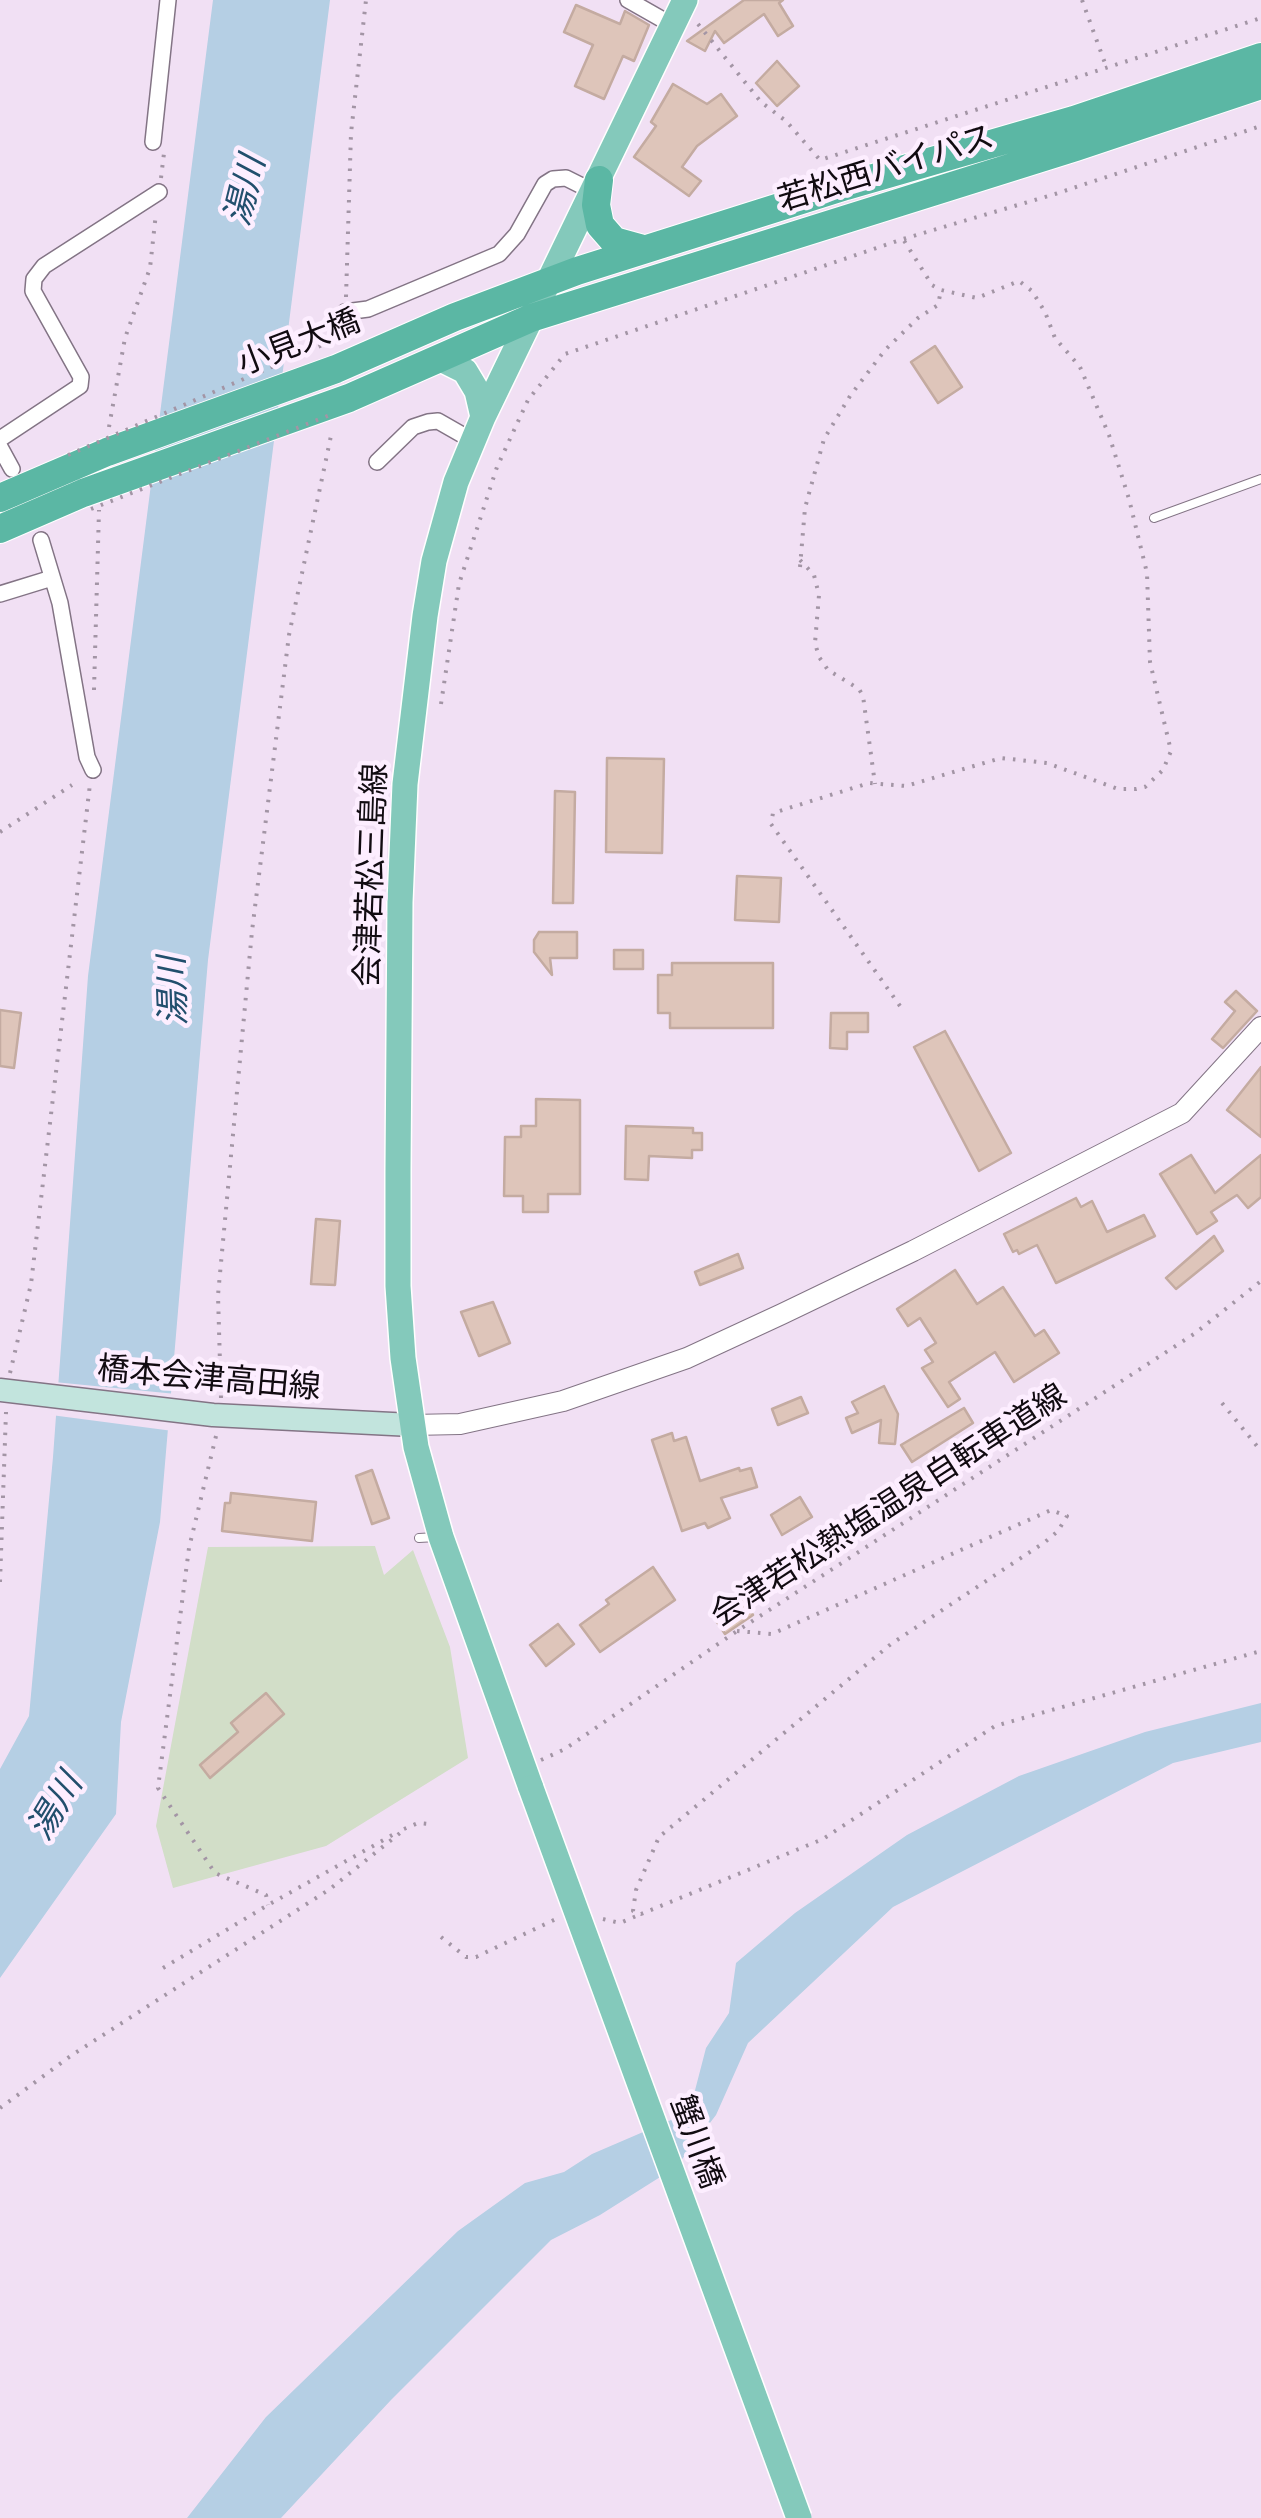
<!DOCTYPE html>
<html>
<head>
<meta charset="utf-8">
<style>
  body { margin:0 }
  canvas { display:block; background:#f1e0f4 }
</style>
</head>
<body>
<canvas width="1261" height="2518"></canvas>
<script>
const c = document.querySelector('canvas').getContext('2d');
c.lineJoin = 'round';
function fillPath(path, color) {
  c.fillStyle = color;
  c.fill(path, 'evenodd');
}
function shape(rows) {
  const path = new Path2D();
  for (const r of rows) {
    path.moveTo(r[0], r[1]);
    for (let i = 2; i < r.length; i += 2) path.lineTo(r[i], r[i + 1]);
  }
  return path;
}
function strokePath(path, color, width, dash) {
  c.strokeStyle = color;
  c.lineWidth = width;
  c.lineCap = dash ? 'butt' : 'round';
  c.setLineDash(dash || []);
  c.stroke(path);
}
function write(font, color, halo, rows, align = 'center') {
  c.font = font + ' Cabin,"Noto Sans JP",sans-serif';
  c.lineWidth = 9;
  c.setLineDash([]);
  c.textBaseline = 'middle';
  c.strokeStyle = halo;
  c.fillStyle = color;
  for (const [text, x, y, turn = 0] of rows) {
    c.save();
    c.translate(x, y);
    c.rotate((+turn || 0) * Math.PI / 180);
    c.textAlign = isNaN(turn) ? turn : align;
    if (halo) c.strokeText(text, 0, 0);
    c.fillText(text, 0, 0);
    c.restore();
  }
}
fillPath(shape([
  [375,1546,384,1575,413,1550,450,1647,468,1758,326,1846,173,1888,156,1826,208,1547]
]), '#d2dec8');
fillPath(shape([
  [213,0,330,0,208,960,160,1522,121,1722,116,1814,0,1978,0,1769,29,1716,53,1457,88,976],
  [1261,1703,1261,1742,1173,1763,893,1907,748,2043,716,2115,676,2167,600,2215,551,2240,391,2400,281,2518,187,2518,266,2417,458,2231,525,2183,564,2172,592,2154,678,2117,693,2098,706,2048,729,2013,736,1963,795,1913,907,1835,1019,1776,1145,1732]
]), '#b5cfe4');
fillPath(shape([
  [54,1382,176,1394,173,1431,51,1415]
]), '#f1e0f4');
const building = shape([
  [744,0,783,0,779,3,793,26,778,36,764,14,724,43,715,31,705,51,687,41,744,0],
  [576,5,620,24,625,11,649,25,634,61,623,56,604,99,575,86,593,45,564,32,576,5],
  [777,61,799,86,777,106,756,83,777,61],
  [673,84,707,104,721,94,737,116,697,146,682,167,701,181,689,196,634,157,656,126,651,122,673,84],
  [935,346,962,387,938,403,911,362,935,346],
  [607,758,664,759,662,853,606,852,607,758],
  [555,791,575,792,573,903,553,903,555,791],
  [737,876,781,878,779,922,735,920,737,876],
  [539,932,577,932,577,958,550,958,552,975,534,952,534,940,539,932],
  [614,950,643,950,643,969,614,969,614,950],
  [672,963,773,963,773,1028,670,1028,670,1013,658,1013,658,975,672,975,672,963],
  [1236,991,1257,1011,1223,1048,1212,1039,1235,1011,1225,1002,1236,991],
  [0,1010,21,1013,14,1068,0,1066,0,1010],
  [831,1013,868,1013,868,1032,847,1032,847,1049,830,1048,831,1013],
  [945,1031,1011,1153,979,1171,914,1047,945,1031],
  [1261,1067,1261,1137,1227,1110,1261,1067],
  [536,1099,580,1100,580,1194,548,1194,548,1212,523,1212,523,1196,504,1196,505,1137,521,1137,521,1126,536,1126,536,1099],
  [626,1126,693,1128,693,1133,702,1133,702,1150,692,1150,692,1158,649,1156,648,1180,625,1179,626,1126],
  [1191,1155,1215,1193,1261,1155,1261,1197,1248,1208,1237,1195,1211,1212,1217,1221,1197,1234,1160,1174,1191,1155],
  [1076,1198,1081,1207,1092,1201,1107,1232,1144,1215,1155,1236,1056,1283,1037,1245,1019,1254,1017,1250,1013,1252,1004,1234,1076,1198],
  [316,1219,340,1221,335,1285,311,1284,316,1219],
  [1214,1236,1223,1251,1176,1289,1166,1278,1214,1236],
  [738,1254,743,1268,700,1285,695,1272,738,1254],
  [955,1270,977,1304,1003,1287,1035,1336,1044,1330,1059,1353,1014,1382,995,1352,949,1382,960,1399,948,1407,922,1368,933,1362,925,1350,936,1343,920,1318,908,1326,897,1309,955,1270],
  [493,1302,510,1343,479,1356,461,1312,493,1302],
  [884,1386,898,1414,895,1444,879,1443,881,1420,852,1433,846,1418,858,1413,852,1402,884,1386],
  [801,1397,808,1413,778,1425,772,1409,801,1397],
  [964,1408,973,1423,912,1462,901,1445,964,1408],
  [672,1433,674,1441,686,1437,700,1481,739,1468,740,1471,751,1468,757,1487,721,1498,730,1518,708,1528,705,1523,682,1531,652,1440,672,1433],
  [372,1470,389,1518,372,1524,356,1476,372,1470],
  [231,1493,316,1502,312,1541,222,1531,225,1503,230,1503,231,1493],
  [800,1497,812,1517,782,1535,771,1515,800,1497],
  [653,1567,675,1600,600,1652,580,1625,609,1604,606,1600,653,1567],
  [741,1597,753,1615,725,1634,713,1616,741,1597],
  [558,1624,574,1644,546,1666,530,1645,558,1624],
  [266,1693,284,1714,210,1778,200,1765,238,1732,231,1723,266,1693]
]);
fillPath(building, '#dec5ba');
strokePath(building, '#c4aba1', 2.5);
const service = shape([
  [1154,518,1261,479],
  [419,1538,436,1537]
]);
const minor = shape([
  [628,0,672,25],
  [153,142,168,0],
  [345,312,368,309,499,254,517,234,545,184,553,179,566,178,594,192],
  [0,439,80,386,81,377,33,291,34,279,44,266,159,192],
  [0,447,12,469],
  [377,462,413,427,428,422,438,421,473,441],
  [41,540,60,603,87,757,93,770],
  [0,594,52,578]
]);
const tertiary = shape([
  [412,1425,460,1424,563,1401,687,1358,782,1314,913,1251,1182,1113,1261,1027]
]);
const secondary = shape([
  [0,1390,213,1415,412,1425]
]);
const primary = shape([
  [439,358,465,371,477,391,483,417],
  [531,1788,441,1537,416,1447,403,1358,398,1286,398,1171,400,902,405,784,425,616,434,561,456,482,483,417,685,0]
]);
const trunk = shape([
  [599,180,596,205,600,225,614,241,643,249],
  [0,498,107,452,336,369,455,317,577,271,846,186,1074,120,1261,57],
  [0,529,83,493,349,398,531,318,1076,147,1261,85]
]);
strokePath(service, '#837485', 10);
strokePath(minor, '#837485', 18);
strokePath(tertiary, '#837485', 22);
strokePath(secondary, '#837485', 25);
strokePath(primary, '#fff', 28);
strokePath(trunk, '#fff', 30);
strokePath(shape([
  [1082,0,1106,66],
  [698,24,761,102,786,121,820,160,1261,18],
  [161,178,164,153],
  [346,297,351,133,366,0],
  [109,427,125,338,150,268,156,213],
  [800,560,814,575,819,595,815,643,819,657,828,670,859,689,863,696,875,784],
  [800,567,805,508,824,439,850,396,885,350,918,318,938,305,941,290],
  [94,690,99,510],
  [441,704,459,584,497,467,528,400,565,354,903,239,1055,194,1261,126],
  [0,832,72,785],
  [900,1006,771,824,773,813,869,783,906,786,1001,758,1047,763,1118,789,1136,789,1145,787,1163,770,1171,751,1150,662,1147,573,1129,499,1109,435,1080,367,1055,338,1045,312,1032,291,1019,281,977,298,941,290,932,285,903,239],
  [10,1373,31,1284,90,784],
  [221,1398,218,1295,252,931,289,635,332,431],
  [1222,1403,1261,1451],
  [216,1436,189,1548,158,1788,215,1873,266,1895,268,1905],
  [0,1582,6,1412],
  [737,1631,772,1634,1051,1510,1067,1516,1058,1531,1045,1542,891,1644,659,1837,636,1890,633,1911,641,1914,823,1839,995,1726,1261,1651],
  [541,1760,565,1749,737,1631,1194,1334,1261,1281],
  [404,1829,418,1823,428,1824],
  [603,1919,620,1923,641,1914],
  [441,1937,466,1957,476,1957,556,1919],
  [163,1968,268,1905,396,1833],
  [0,2108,72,2055,330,1889,405,1829]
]), '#a395a5', 4, [2.5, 8]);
strokePath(service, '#fff', 8);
strokePath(minor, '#fff', 15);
strokePath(tertiary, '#fff', 20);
strokePath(secondary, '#c2e4dd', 22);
strokePath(primary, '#84c9bb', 25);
strokePath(trunk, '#5bb7a4', 28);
const primaryBridge = shape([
  [531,1788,799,2518]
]);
strokePath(primaryBridge, '#fff', 28, []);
strokePath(shape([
  [68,455,334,340],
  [91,509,335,413]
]), '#a395a5', 4, [2.5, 8]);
strokePath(primaryBridge, '#84c9bb', 25);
write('32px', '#110b11', '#fdeeff', [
  ["若松西バイパス",886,169,-17],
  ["小見大橋",299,343,-21],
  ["会津若松三島線",372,875,-88],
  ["橋本会津高田線",209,1379,5],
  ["会津若松熱塩温泉自転車道線",889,1506,-33],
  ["蟹川橋",696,2142,70]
]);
write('italic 35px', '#224f6d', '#fdeeff', [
  ["湯川",246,191,-76],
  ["湯川",174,991,-92],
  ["湯川",56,1807,-59]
]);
</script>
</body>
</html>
